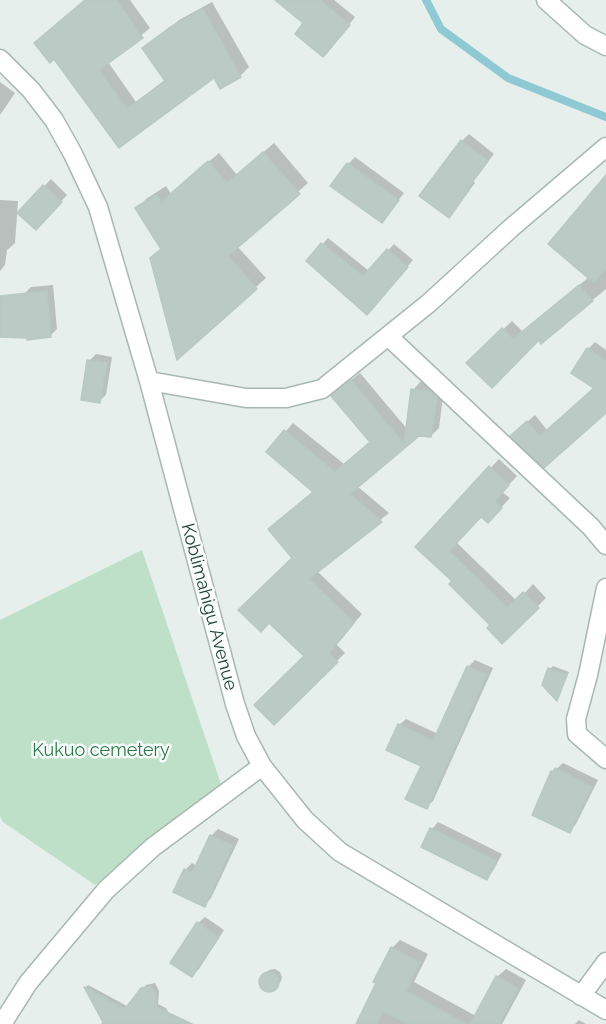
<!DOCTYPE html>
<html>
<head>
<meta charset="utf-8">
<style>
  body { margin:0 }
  canvas { display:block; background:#e6efeb }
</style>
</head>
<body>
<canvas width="606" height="1024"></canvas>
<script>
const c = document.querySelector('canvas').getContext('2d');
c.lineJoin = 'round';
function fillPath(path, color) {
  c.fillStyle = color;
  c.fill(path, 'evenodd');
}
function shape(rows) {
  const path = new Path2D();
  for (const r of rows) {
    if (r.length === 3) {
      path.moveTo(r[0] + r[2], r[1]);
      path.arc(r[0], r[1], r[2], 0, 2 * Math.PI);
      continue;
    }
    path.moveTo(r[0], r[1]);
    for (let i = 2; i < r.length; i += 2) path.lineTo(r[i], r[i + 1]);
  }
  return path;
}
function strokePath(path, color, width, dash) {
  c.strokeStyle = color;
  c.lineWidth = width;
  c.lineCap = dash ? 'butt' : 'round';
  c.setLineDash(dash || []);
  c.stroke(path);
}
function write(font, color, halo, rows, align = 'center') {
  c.font = font + ' Raleway,sans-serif';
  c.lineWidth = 5;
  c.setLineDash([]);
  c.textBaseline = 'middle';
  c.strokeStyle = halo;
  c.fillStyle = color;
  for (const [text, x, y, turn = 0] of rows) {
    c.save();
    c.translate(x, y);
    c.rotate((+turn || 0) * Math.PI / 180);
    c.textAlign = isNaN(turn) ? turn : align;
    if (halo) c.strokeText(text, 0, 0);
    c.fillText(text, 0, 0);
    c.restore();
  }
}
fillPath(shape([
  [142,550,222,787,95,885,3,822,0,816,0,620]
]), '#bfe0c8');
fillPath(shape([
  [86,0,130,0,150,28,108,62,136,102,166,79,144,49,179,20,212,2,249,67,240,76,215,76,119,146,54,57],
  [294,0,334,0,355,17,330,49,305,23],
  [0,82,15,93,0,115],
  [469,134,494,154,473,181,475,183,449,216,462,141],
  [274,143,308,183,237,246,266,278,178,357,162,248,137,209,146,199,166,186,171,194,219,153,237,175],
  [355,157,404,193,382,221,348,164],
  [606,177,606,289,542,342,539,338,468,363,512,321,523,332,589,277],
  [51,179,67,195,43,221,19,213],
  [0,200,18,201,15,243,7,250,5,265,0,271],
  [328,238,369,271,394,244,413,260,373,307,308,261],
  [53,285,57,329,50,336,24,294,31,287],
  [595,342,606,350,606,407,545,465,519,429,535,415,547,430,596,387,588,349],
  [96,354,112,357,106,395,99,401,89,361],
  [360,373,408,430,413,390,421,381,439,384,444,389,439,428,431,436,419,434,357,486,389,513,317,571,362,614,336,644,345,653,274,723,306,656,294,558,315,491,268,452,293,423,344,464,371,442,341,388],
  [499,459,517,476,502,492,510,498,496,513,481,515,456,542,517,601,533,584,546,598,502,642,492,625,454,581,418,547],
  [475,660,493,668,433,801,426,807,423,765,399,725,406,719,438,734,468,667],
  [553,666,569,672,557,698,550,669],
  [563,763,598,780,576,824,570,831,534,814,553,772],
  [438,822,502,854,493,871,487,878,432,829],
  [218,829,239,839,211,898,204,905,185,870,192,863,197,866,211,836],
  [205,917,224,930,199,969,192,975,198,923],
  [400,940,428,954,414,982,476,1016,497,977,506,969,526,980,502,1024,357,1024,378,983,392,948],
  [275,969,280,972,282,977,281,981,273,990,267,991,263,988,260,983,261,978,269,970],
  [155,983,159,991,158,1004,166,1008,168,1012,168,1018,162,1024,101,1024,104,1020,86,987,88,985,129,1007,146,985],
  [579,1020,586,1024,575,1024]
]), '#0003');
strokePath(shape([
  [426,0,441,29,508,78,606,117]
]), '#8ec9d4', 8);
const building = shape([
  [85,0,116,0,143,38,99,70,127,109,165,81,142,48,169,28,203,9,241,77,220,89,214,78,119,148,54,59,50,63,34,43,85,0],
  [275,0,320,0,350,25,323,57,295,34,303,23,275,0],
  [461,140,488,161,467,189,469,190,449,218,419,196,461,140],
  [263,152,300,194,228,256,257,289,177,360,150,258,161,249,135,208,156,195,161,202,208,161,227,183,263,152],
  [347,163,399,200,382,223,330,186,347,163],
  [606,175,606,268,594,283,548,244,606,175],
  [43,185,62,202,36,230,17,213,43,185],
  [321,243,363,276,387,249,408,267,367,315,306,261,321,243],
  [579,285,593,301,541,344,539,340,492,388,466,363,502,328,513,339,579,285],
  [47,291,51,337,27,340,27,338,0,337,0,296,47,291],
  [587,348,606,361,606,413,544,468,510,436,527,421,540,436,594,388,571,373,587,348],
  [87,360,107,363,100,403,81,400,87,360],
  [351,380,404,444,411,389,431,392,437,397,431,437,419,436,350,494,382,522,309,579,354,623,329,653,338,662,274,725,254,705,304,656,269,623,261,632,238,610,292,558,268,529,313,492,266,452,284,430,335,472,370,442,331,396,351,380],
  [489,466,509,485,495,501,502,508,488,523,481,517,449,551,507,608,523,592,539,608,502,644,487,628,490,625,449,584,452,581,415,547,489,466],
  [467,666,487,675,427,809,405,799,421,766,386,750,398,724,433,741,467,666],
  [548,668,567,675,557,701,542,685,548,668],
  [555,768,592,787,570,833,532,815,551,771,553,772,555,768],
  [430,828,496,861,487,880,421,847,430,828],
  [210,835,233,846,205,907,173,892,184,869,192,873,210,835],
  [197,922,219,937,192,977,170,963,197,922],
  [391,947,420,963,406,991,466,1024,408,1024,383,1011,377,1024,356,1024,376,983,373,982,391,947],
  [269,982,10],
  [496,976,518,989,499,1024,470,1024,496,976],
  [151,986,156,994,156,1007,192,1024,104,1024,84,987,125,1009,141,988,151,986]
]);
fillPath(building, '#bbcac4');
strokePath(building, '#b8c9c2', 1.5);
const street = shape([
  [546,0,585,35,606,46],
  [0,59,31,90,54,120,73,154,98,207,149,381,235,704,246,736,262,766,305,820,340,852,606,1010],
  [389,337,591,527,606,545],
  [149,381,246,398,286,398,322,389,429,303,511,228,606,147],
  [606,588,588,675,576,719,577,734,606,759],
  [581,996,606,962],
  [2,1024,28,983,106,890,153,847,262,766]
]);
strokePath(street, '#a8b8b2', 21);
strokePath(street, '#fff', 18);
write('18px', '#24423a', '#f7fbf9', [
  ["Koblimahigu Avenue",209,607,75]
]);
write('18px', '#2d7a4b', '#f7fbf9', [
  ["Kukuo cemetery",101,751]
]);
</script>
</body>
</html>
